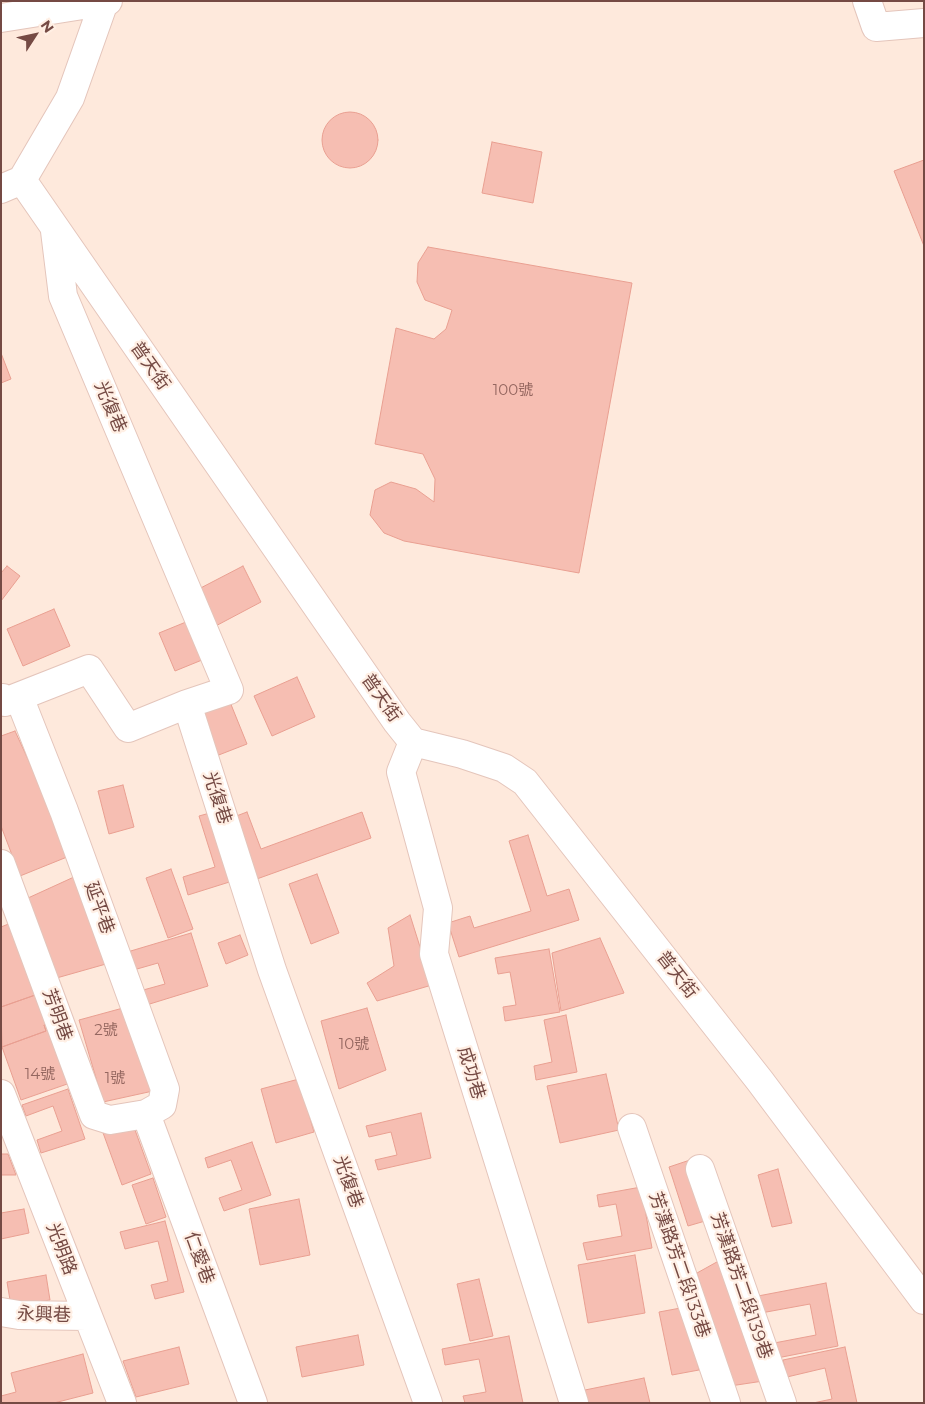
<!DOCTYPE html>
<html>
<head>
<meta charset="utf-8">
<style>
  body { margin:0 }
  #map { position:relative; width:925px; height:1404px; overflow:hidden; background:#fee9dc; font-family:Montserrat,sans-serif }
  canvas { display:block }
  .frame { position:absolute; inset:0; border:2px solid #754a44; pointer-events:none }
  .north { position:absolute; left:10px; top:10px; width:50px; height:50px; -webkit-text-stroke:4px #ffefe4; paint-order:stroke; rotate:55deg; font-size:14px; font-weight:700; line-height:20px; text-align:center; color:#754a44 }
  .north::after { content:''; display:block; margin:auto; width:18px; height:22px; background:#754a44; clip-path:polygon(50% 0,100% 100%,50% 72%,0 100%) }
</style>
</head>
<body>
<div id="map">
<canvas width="925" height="1404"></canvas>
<div class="frame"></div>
<div class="north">N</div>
</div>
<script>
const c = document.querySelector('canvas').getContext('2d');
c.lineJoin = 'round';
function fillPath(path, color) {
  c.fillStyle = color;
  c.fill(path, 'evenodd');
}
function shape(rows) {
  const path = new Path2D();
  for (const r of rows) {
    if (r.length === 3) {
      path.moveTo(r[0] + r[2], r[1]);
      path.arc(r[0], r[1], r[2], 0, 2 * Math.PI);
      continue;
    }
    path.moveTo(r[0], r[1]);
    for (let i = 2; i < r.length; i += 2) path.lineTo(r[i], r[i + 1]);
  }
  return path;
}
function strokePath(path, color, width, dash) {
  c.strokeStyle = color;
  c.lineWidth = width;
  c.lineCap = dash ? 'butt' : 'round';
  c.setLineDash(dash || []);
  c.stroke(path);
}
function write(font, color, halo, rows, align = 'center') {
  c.font = font + ' Montserrat,"Noto Sans TC",sans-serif';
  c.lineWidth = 4.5;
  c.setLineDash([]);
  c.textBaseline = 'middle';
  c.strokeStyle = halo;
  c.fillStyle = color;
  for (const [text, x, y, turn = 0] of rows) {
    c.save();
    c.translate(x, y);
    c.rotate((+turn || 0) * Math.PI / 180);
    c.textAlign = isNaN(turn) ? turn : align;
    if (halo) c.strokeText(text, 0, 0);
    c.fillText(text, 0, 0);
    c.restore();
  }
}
const building = shape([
  [350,140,28],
  [492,142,542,152,533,203,482,193,492,142],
  [924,160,924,246,894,171,924,160],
  [428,247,632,283,579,573,404,541,384,533,370,515,375,490,391,482,416,489,434,502,435,479,423,454,375,444,396,328,434,339,446,329,452,310,425,300,417,282,418,263,428,247],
  [1,353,11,379,1,383,1,353],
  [7,566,20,576,1,601,1,573,7,566],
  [243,566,261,602,210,629,191,593,243,566],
  [54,609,70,646,23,666,7,629,54,609],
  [186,622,202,660,175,671,159,633,186,622],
  [297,677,315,717,272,736,254,696,297,677],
  [230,702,247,744,211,758,195,716,230,702],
  [15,731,72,855,20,876,1,826,1,736,15,731],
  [123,785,134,827,109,834,98,791,123,785],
  [217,811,239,879,188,895,183,877,215,867,199,816,217,811],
  [247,812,261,849,362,812,371,838,254,880,231,818,247,812],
  [528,835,547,896,569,889,579,920,459,957,448,923,470,916,474,928,531,911,509,841,528,835],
  [171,869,193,929,168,938,146,878,171,869],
  [317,874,339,933,311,944,289,884,317,874],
  [74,877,106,964,53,979,28,898,74,877],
  [410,915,432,985,377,1001,367,983,394,966,388,928,410,915],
  [16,921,41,993,1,1007,1,927,16,921],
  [191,933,208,986,140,1007,136,992,165,984,158,963,130,971,124,953,191,933],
  [240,935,248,955,226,964,218,943,240,935],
  [600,938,624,993,561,1011,552,953,600,938],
  [549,949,560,1012,505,1021,503,1007,516,1005,510,972,498,974,495,958,549,949],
  [41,993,52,1022,44,1025,46,1031,2,1047,1,1007,41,993],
  [123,1008,153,1091,103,1102,79,1020,123,1008],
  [367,1008,386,1070,339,1089,321,1021,367,1008],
  [566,1015,577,1072,536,1080,534,1066,552,1062,544,1020,566,1015],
  [52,1022,73,1082,21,1100,2,1047,46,1031,44,1025,52,1022],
  [606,1074,619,1130,560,1143,547,1086,606,1074],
  [299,1079,314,1132,276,1143,261,1089,299,1079],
  [68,1089,85,1139,41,1153,37,1140,62,1131,53,1106,26,1116,22,1105,68,1089],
  [421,1113,431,1158,378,1170,375,1160,397,1155,391,1132,369,1137,366,1126,421,1113],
  [131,1119,151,1174,122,1185,102,1130,131,1119],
  [252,1142,271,1195,224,1211,219,1198,242,1190,231,1160,208,1168,205,1158,252,1142],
  [1,1154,8,1154,16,1175,1,1175,1,1154],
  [693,1159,712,1219,688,1226,669,1167,693,1159],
  [778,1169,792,1223,772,1227,758,1175,778,1169],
  [153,1178,166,1217,146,1224,132,1185,153,1178],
  [641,1187,652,1248,587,1260,583,1243,622,1236,616,1204,599,1207,597,1195,641,1187],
  [299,1199,310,1255,260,1265,249,1209,299,1199],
  [24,1209,29,1233,1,1239,1,1213,24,1209],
  [165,1221,184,1292,155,1299,151,1285,168,1281,158,1241,125,1249,120,1232,165,1221],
  [635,1255,645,1313,588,1323,578,1265,635,1255],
  [724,1258,770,1380,730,1386,697,1273,724,1258],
  [46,1275,50,1300,11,1306,7,1282,46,1275],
  [479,1279,493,1336,470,1341,457,1284,479,1279],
  [826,1283,838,1346,772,1359,769,1344,816,1335,810,1304,761,1313,758,1296,826,1283],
  [686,1307,699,1370,672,1375,659,1312,686,1307],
  [358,1335,364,1365,302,1377,296,1347,358,1335],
  [509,1336,523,1403,465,1403,463,1396,486,1392,479,1359,445,1365,442,1349,509,1336],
  [179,1347,189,1384,136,1397,123,1361,179,1347],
  [845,1347,857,1403,813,1403,832,1399,825,1368,787,1377,783,1360,845,1347],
  [83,1354,93,1393,54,1403,1,1403,1,1396,16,1392,11,1373,83,1354],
  [644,1378,650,1403,588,1403,585,1390,644,1378]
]);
fillPath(building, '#f6beb2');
strokePath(building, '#e99f91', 1);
const minor = shape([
  [867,1,876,27,924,23],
  [1,18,108,1],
  [22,180,397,722,413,742,462,754,504,768,525,782,760,1081,924,1300],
  [22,180,70,98,104,2],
  [1,189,22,180],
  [55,231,63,296,229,690,187,704,272,970,428,1403],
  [3,698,5,702,89,669,128,728,187,704],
  [413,742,401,772,438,908,434,954,574,1403],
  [1,864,94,1115,110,1120,146,1114,162,1105,165,1089,64,811,19,697],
  [1,1094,122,1403],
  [146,1114,253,1403],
  [632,1128,726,1403],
  [700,1169,782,1403],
  [1,1312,19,1315,87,1316]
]);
strokePath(minor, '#e4c5bb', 30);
strokePath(minor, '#fff', 28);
write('15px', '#956760', null, [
  ["100號",513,391],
  ["2號",106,1031],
  ["10號",354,1045],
  ["14號",40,1075],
  ["1號",115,1079]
]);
write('18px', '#754a44', '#ffefe4', [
  ["普天街",150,366,55],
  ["光復巷",110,407,67],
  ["普天街",381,698,55],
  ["光復巷",217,798,72],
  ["延平巷",99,908,70],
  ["普天街",677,975,52],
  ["芳明巷",57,1015,70],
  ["成功巷",471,1073,73],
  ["光復巷",348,1182,70],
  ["光明路",61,1249,69],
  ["仁愛巷",199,1258,70],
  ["芳漢路芳二段133巷",679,1265,71],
  ["芳漢路芳二段139巷",741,1286,71],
  ["永興巷",44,1315,2]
]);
</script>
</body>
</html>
